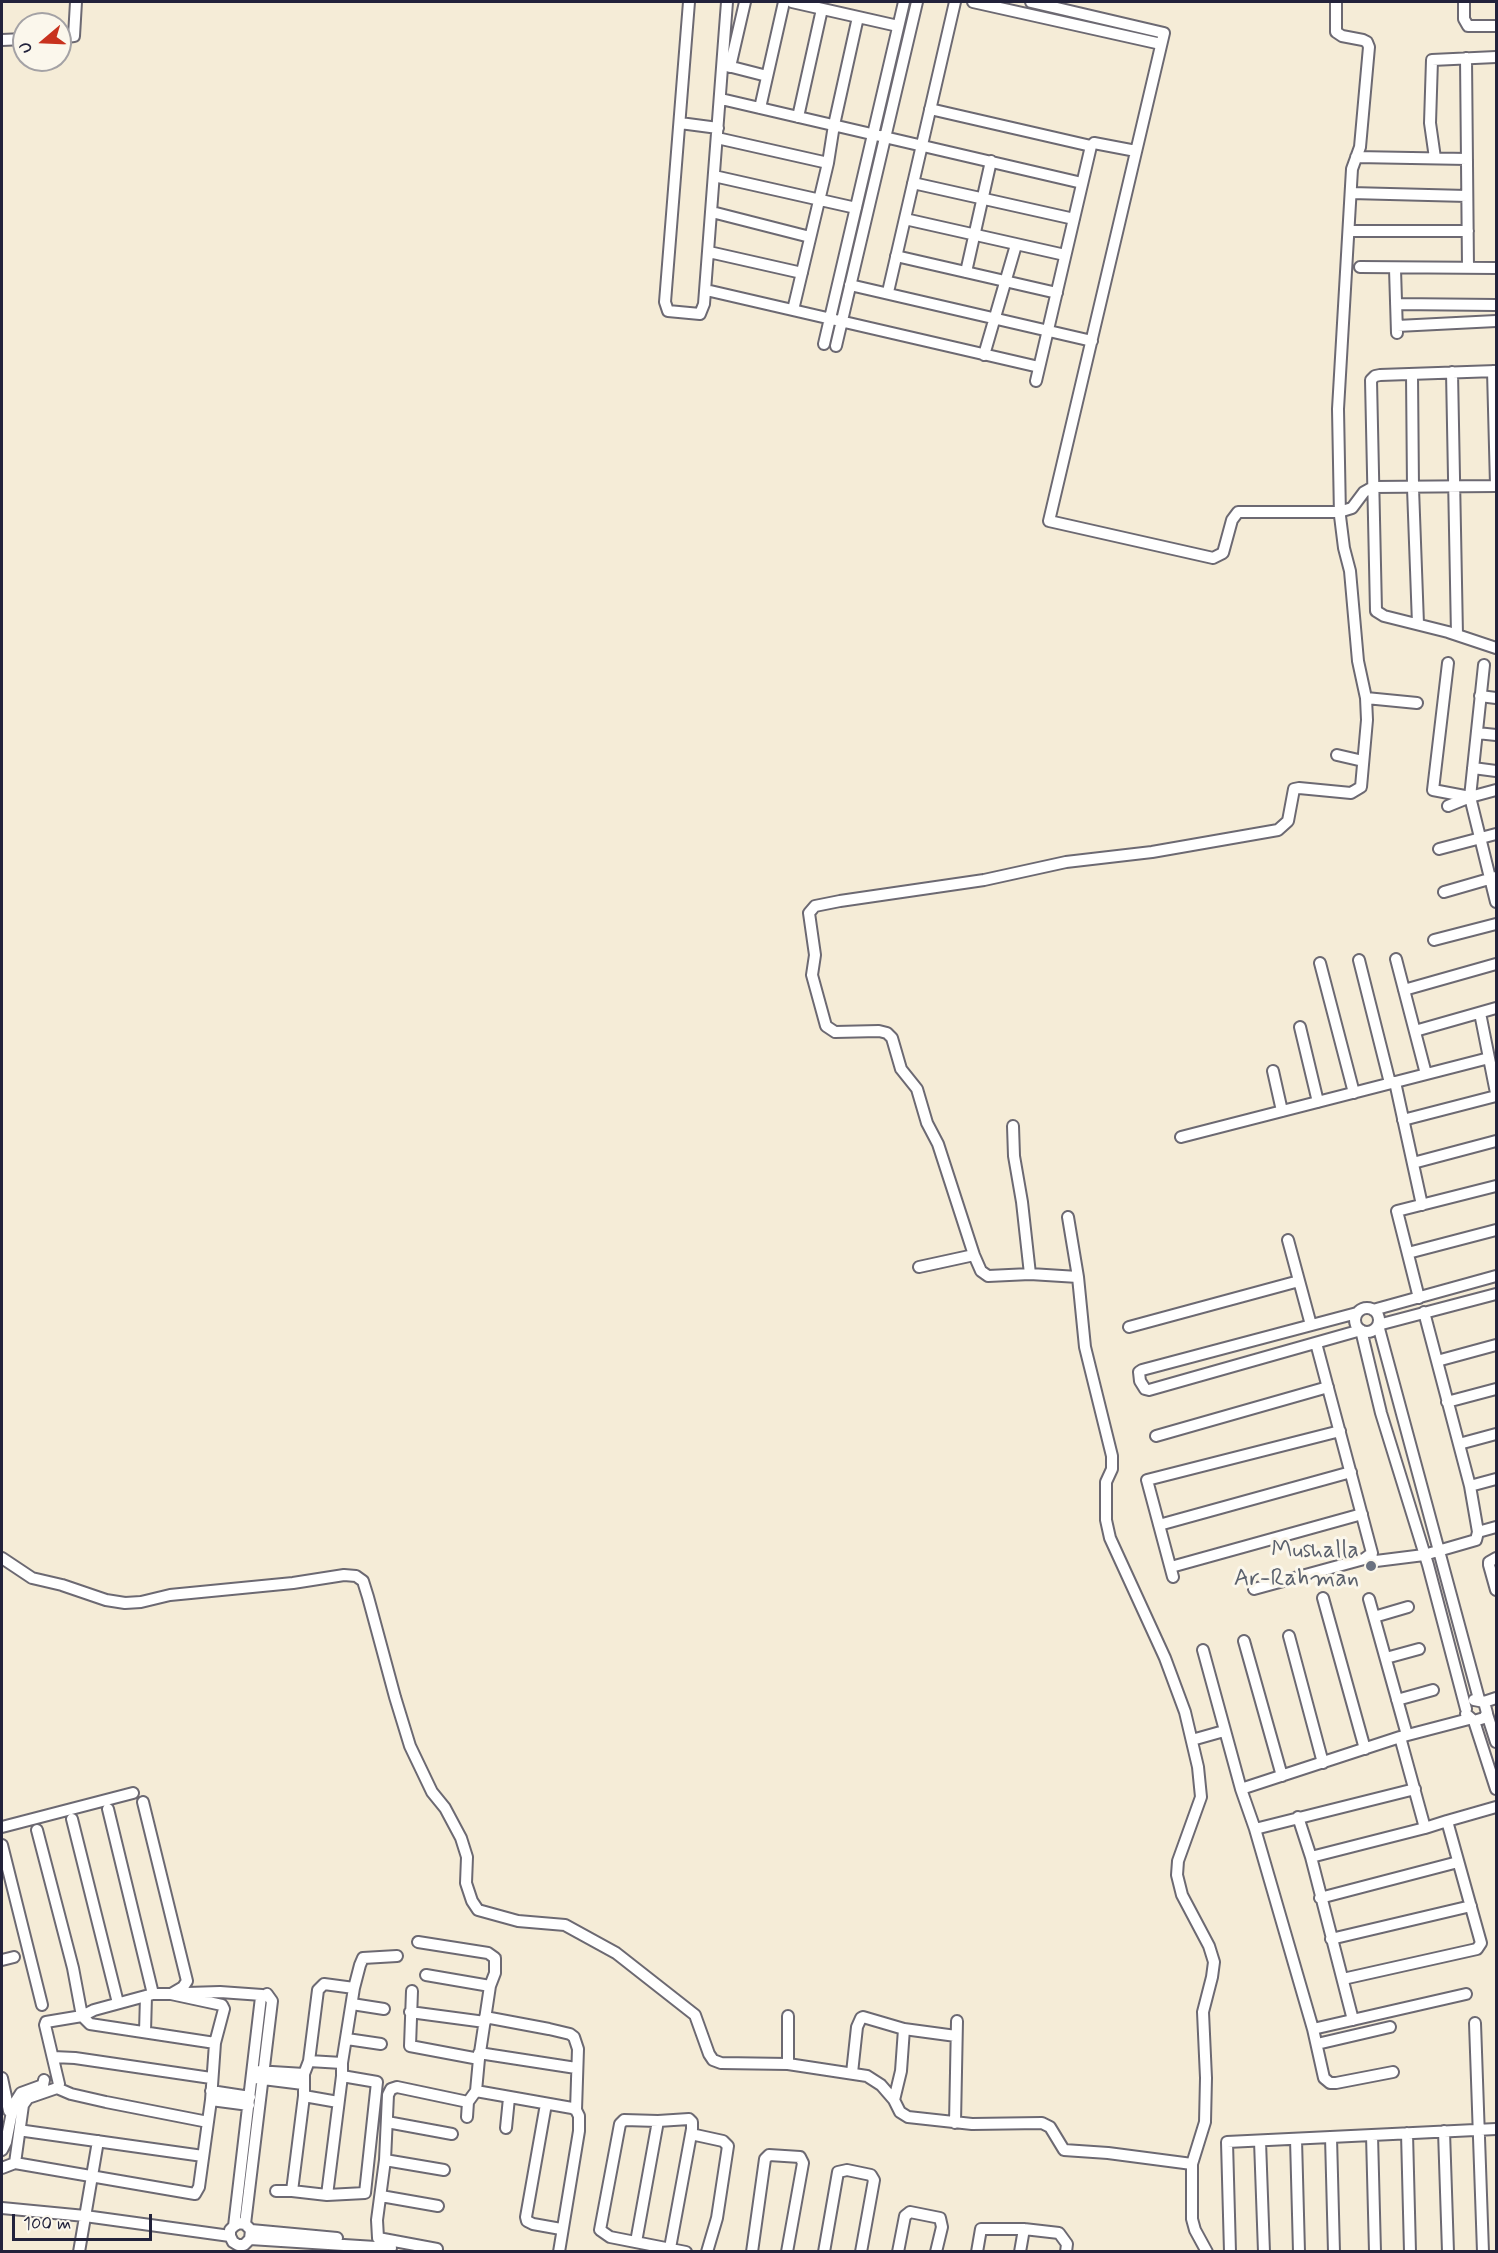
<!DOCTYPE html>
<html>
<head>
<meta charset="utf-8">
<style>
  body { margin:0 }
  #map { position:relative; width:1498px; height:2253px; overflow:hidden; background:#f5ecd7; font-family:Mynerve,sans-serif }
  canvas { display:block }
  .frame { position:absolute; inset:0; border:3px solid #22223b; pointer-events:none }
  .north { position:absolute; left:12px; top:12px; width:60px; height:60px; box-sizing:border-box; background:#fbf7ec; border:2px solid #a4a2a5; border-radius:50%; rotate:251deg; font-size:16px; font-weight:700; line-height:24px; text-align:center; color:#22223b }
  .north::after { content:''; display:block; margin:auto; width:21px; height:27px; background:#c8321e; clip-path:polygon(50% 0,100% 100%,50% 72%,0 100%) }
  .scale { position:absolute; left:12px; top:2214px; width:140px; height:27px; box-sizing:border-box; border:3px solid #22223b; border-top:0; padding-left:8px; font-size:18px; line-height:21px; white-space:nowrap; color:#22223b; -webkit-text-stroke:4px #fbf7ec; paint-order:stroke }
</style>
</head>
<body>
<div id="map">
<canvas width="1498" height="2253"></canvas>
<div class="frame"></div>
<div class="north">U</div>
<div class="scale">100 m</div>
</div>
<script>
const c = document.querySelector('canvas').getContext('2d');
c.lineJoin = 'round';
function shape(rows) {
  const path = new Path2D();
  for (const r of rows) {
    if (r.length === 3) {
      path.moveTo(r[0] + r[2], r[1]);
      path.arc(r[0], r[1], r[2], 0, 2 * Math.PI);
      continue;
    }
    path.moveTo(r[0], r[1]);
    for (let i = 2; i < r.length; i += 2) path.lineTo(r[i], r[i + 1]);
  }
  return path;
}
function strokePath(path, color, width, dash) {
  c.strokeStyle = color;
  c.lineWidth = width;
  c.lineCap = dash ? 'butt' : 'round';
  c.setLineDash(dash || []);
  c.stroke(path);
}
function write(font, color, halo, rows, align = 'center') {
  c.font = font + ' Mynerve,sans-serif';
  c.lineWidth = 6;
  c.setLineDash([]);
  c.textBaseline = 'middle';
  c.strokeStyle = halo;
  c.fillStyle = color;
  for (const [text, x, y, turn = 0] of rows) {
    c.save();
    c.translate(x, y);
    c.rotate((+turn || 0) * Math.PI / 180);
    c.textAlign = isNaN(turn) ? turn : align;
    if (halo) c.strokeText(text, 0, 0);
    c.fillText(text, 0, 0);
    c.restore();
  }
}
const minor = shape([
  [689,2,665,302,668,311,700,314,704,304,727,2],
  [792,2,898,26],
  [973,2,1161,44],
  [1031,2,1164,33,1049,521,1213,558,1223,553,1232,520,1238,512,1339,512,1352,508,1364,492,1373,487,1496,486],
  [1464,2,1464,19,1468,26,1496,26],
  [60,38,74,36,76,2],
  [2,40,24,39],
  [1466,58,1468,268],
  [724,65,767,76],
  [730,67,745,2],
  [721,99,1082,183],
  [760,108,784,2],
  [930,109,1091,146],
  [798,117,822,9],
  [680,123,718,128],
  [717,138,828,163],
  [1356,157,1467,159],
  [1435,158,1430,123,1432,60,1496,57],
  [714,176,856,208],
  [913,183,1074,219],
  [1351,193,1467,196],
  [712,212,810,237],
  [905,219,1065,255],
  [1349,231,1468,231],
  [709,252,802,273],
  [896,256,1057,293],
  [1360,267,1496,268],
  [1395,269,1397,333],
  [966,272,991,161],
  [850,285,1092,341],
  [706,290,1039,367],
  [888,292,955,2],
  [1396,304,1496,305],
  [793,310,828,163,834,125,858,17],
  [1397,326,1496,321],
  [824,344,904,2],
  [836,346,917,2],
  [984,355,1016,245],
  [1493,371,1496,485],
  [1496,371,1380,375,1375,376,1371,380,1376,611,1384,616,1448,632,1496,648],
  [1452,372,1457,635],
  [1412,374,1413,488,1418,624],
  [1036,381,1091,146,1094,143,1136,151],
  [1448,663,1433,790,1470,797],
  [1484,665,1470,797,1496,902],
  [1480,696,1496,698],
  [1366,698,1417,703],
  [1477,733,1496,735],
  [1337,755,1363,761],
  [1473,768,1496,771],
  [1448,806,1470,797,1496,790],
  [1439,849,1496,834],
  [1444,892,1496,877],
  [1434,940,1496,924],
  [1396,959,1426,1074],
  [1359,960,1390,1083],
  [1320,963,1354,1093],
  [1404,990,1496,964],
  [1480,1013,1496,1093],
  [1300,1027,1318,1102],
  [1415,1031,1496,1008],
  [1273,1071,1282,1111],
  [1395,1082,1422,1205],
  [1403,1120,1496,1096],
  [1013,1126,1014,1156,1022,1202,1030,1274],
  [1181,1137,1489,1058],
  [1413,1163,1496,1141],
  [1068,1217,1078,1277,1085,1347,1112,1456,1112,1469,1106,1482,1106,1520,1110,1538,1165,1658,1185,1712,1198,1767,1201,1797,1178,1861,1177,1875,1182,1895,1209,1946,1214,1962,1212,1977,1203,2012,1206,2078,1205,2122,1192,2164,1192,2219,1195,2230,1207,2252],
  [1288,1240,1311,1325],
  [1408,1253,1496,1230],
  [919,1267,974,1255],
  [1078,1277,1030,1274,988,1276,981,1271,974,1255,938,1144,927,1123,917,1089,901,1069,892,1038,887,1033,879,1031,835,1032,826,1026,812,975,815,955,809,913,815,906,840,901,984,880,1066,862,1152,852,1278,830,1288,821,1294,789,1299,788,1351,793,1361,787,1367,720,1366,698,1358,661,1350,571,1344,548,1340,516,1338,409,1352,169,1360,147,1369,47,1367,42,1363,40,1342,36,1336,32,1336,2],
  [1419,1298,1397,1211,1496,1186],
  [1367,1320,12],
  [1373,1310,1496,1276],
  [1357,1313,1142,1370,1139,1372,1140,1381,1145,1389,1149,1390,1361,1330,1381,1413,1428,1565,1466,1709],
  [1129,1327,1299,1281],
  [1437,1361,1496,1345],
  [1447,1402,1496,1389],
  [1156,1436,1328,1387],
  [1459,1444,1496,1434],
  [1470,1486,1496,1479],
  [1159,1525,1351,1472],
  [1478,1532,1496,1527],
  [1369,1557,1376,1561,1424,1555,1476,1540,1478,1532,1470,1486,1424,1312],
  [2,1558,32,1578,62,1585,106,1600,125,1603,141,1602,170,1595,293,1583,344,1575,356,1576,363,1581,368,1597,395,1697,410,1746,432,1792,445,1808,461,1838,467,1857,466,1883,472,1901,478,1910,518,1921,565,1925,616,1953,695,2015,709,2054,713,2060,721,2063,788,2064,867,2076,881,2085,894,2100,900,2112,908,2117,972,2124,1042,2123,1050,2127,1064,2150,1108,2153,1192,2164],
  [1496,1558,1489,1562,1489,1565,1496,1590],
  [1171,1567,1362,1514],
  [1173,1577,1147,1480,1340,1431],
  [1254,1589,1364,1559,1372,1553,1316,1343],
  [1323,1598,1365,1749],
  [1369,1599,1407,1735],
  [1374,1617,1408,1607],
  [1289,1636,1323,1763],
  [1244,1641,1282,1776],
  [1203,1650,1241,1789],
  [1386,1658,1419,1649],
  [1479,1699,1378,1325,1496,1294],
  [1397,1700,1433,1690],
  [1474,1700,1484,1702,1496,1698],
  [1466,1714,1474,1721,1484,1718,1487,1713,1484,1702],
  [1487,1714,1496,1742],
  [1474,1721,1496,1789],
  [1192,1740,1224,1731],
  [143,1802,187,1981,183,1987,171,1994],
  [108,1809,153,1994],
  [1298,1817,1311,1857,1353,2020],
  [72,1819,118,2003],
  [1447,1821,1496,1807],
  [2,1827,133,1793],
  [1255,1829,1415,1789],
  [37,1830,73,1968,82,2016,90,2024,215,2043],
  [2,1845,42,2005],
  [1311,1857,1425,1828],
  [1320,1898,1458,1862],
  [1331,1939,1471,1906],
  [418,1942,488,1953,495,1958,495,1973,490,1986,479,2059,476,2091,468,2102,467,2117],
  [2,1960,14,1957],
  [426,1975,490,1986],
  [1343,1979,1477,1949,1481,1943,1447,1821,1425,1828,1400,1737],
  [412,1991,410,2046,479,2059],
  [187,1993,220,1992,262,1995],
  [352,2004,384,2009],
  [410,2012,485,2022],
  [485,2017,549,2029,570,2034,574,2037,578,2049,576,2110],
  [1475,2023,1483,2252],
  [1313,2029,1466,1994],
  [145,2032,146,1996],
  [347,2039,381,2044],
  [1317,2044,1390,2027],
  [479,2053,576,2068],
  [53,2057,75,2058,211,2078],
  [309,2061,342,2063],
  [788,2064,788,2016],
  [256,2071,304,2074],
  [1393,2072,1336,2083,1330,2083,1324,2078,1313,2029,1255,1829,1241,1789,1400,1737,1469,1719],
  [852,2073,857,2027,861,2018,863,2017,904,2029,956,2036],
  [2,2078,9,2111],
  [255,2078,303,2084],
  [57,2088,71,2094,106,2102,208,2122],
  [211,2091,250,2097],
  [476,2091,572,2108,576,2110,579,2116,579,2131,559,2252],
  [304,2096,338,2102],
  [211,2100,249,2105],
  [894,2100,901,2071,904,2029],
  [546,2104,526,2217,527,2221,533,2224,561,2229],
  [658,2121,624,2120,620,2124,600,2230,610,2237,686,2252],
  [387,2122,452,2134],
  [955,2123,957,2021],
  [506,2128,509,2098],
  [25,2131,203,2156],
  [1444,2131,1448,2252],
  [1407,2133,1410,2252],
  [691,2134,723,2141,728,2146,717,2218,707,2252],
  [1372,2135,1375,2252],
  [1331,2137,1334,2252],
  [1296,2139,1299,2252],
  [1260,2141,1264,2252],
  [2,2150,6,2142,13,2107,16,2101,21,2093,43,2085,44,2080],
  [385,2160,444,2170],
  [2,2168,15,2163,23,2105,28,2098,57,2088,59,2084,45,2025,46,2022,82,2016,94,2010,153,1994,171,1994,222,2005,224,2009,215,2043,211,2100,199,2187,195,2194,15,2163],
  [276,2191,292,2191,327,2195,365,2193,377,2082,342,2076],
  [292,2191,304,2096,304,2074,309,2061,318,1990,324,1984,354,1988],
  [327,2195,342,2076,342,2063,354,1988,360,1965,363,1958,397,1956],
  [381,2196,438,2206],
  [2,2208,85,2216,230,2236],
  [234,2226,261,1997,267,1994,272,2001,245,2224],
  [251,2230,337,2238],
  [250,2239,251,2230,245,2224,239,2223,234,2226,230,2230,230,2236,233,2242,238,2245,244,2245,250,2239,391,2248],
  [636,2242,658,2121,689,2119,692,2122,692,2129,670,2248],
  [437,2249,378,2238,377,2220,385,2160,388,2095,391,2089,397,2087,468,2102],
  [79,2252,98,2141],
  [752,2252,765,2159,769,2155,800,2157,803,2163,787,2252],
  [824,2252,838,2172,847,2170,871,2175,874,2180,861,2252],
  [898,2252,905,2216,910,2212,940,2218,942,2227,936,2252],
  [977,2252,981,2229,1024,2229,1059,2233,1067,2244,1066,2252],
  [1020,2252,1024,2229],
  [1230,2252,1227,2142,1496,2129]
]);
strokePath(minor, '#6c6972', 14);
strokePath(minor, '#fff', 10);
for (const [x, y, r, color] of [
  [1371,1566,6,"#6b7280"]
]) {
  const dot = new Path2D();
  dot.arc(x, y, r, 0, 2 * Math.PI);
  c.fillStyle = color;
  c.fill(dot);
  strokePath(dot, '#fbf7ec', 2);
}
write('24px', '#5b616d', '#fbf7ec', [
  ["Mushalla",1359,1552],
  ["Ar-Rahman",1359,1580]
], 'right');
</script>
</body>
</html>
